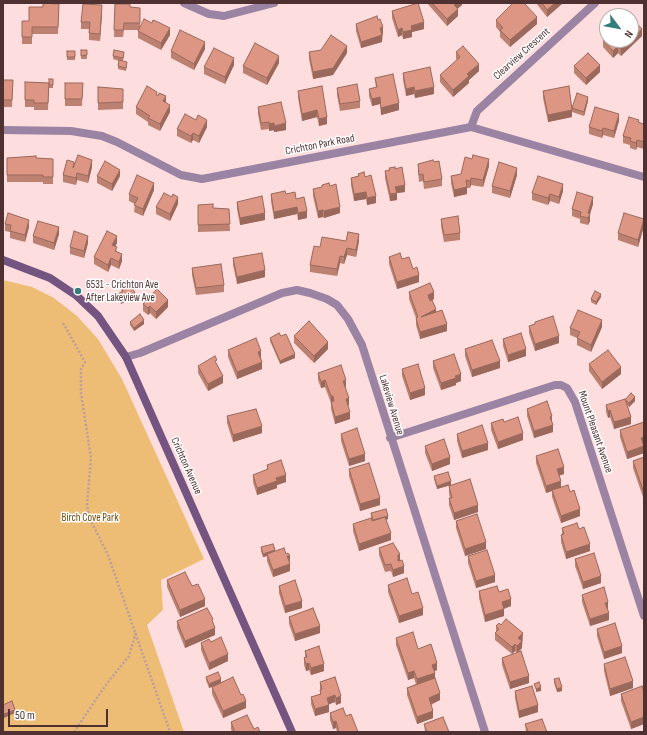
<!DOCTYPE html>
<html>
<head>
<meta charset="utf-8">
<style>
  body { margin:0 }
  #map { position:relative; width:647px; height:735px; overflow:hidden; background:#feddde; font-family:"Sofia Sans Condensed",sans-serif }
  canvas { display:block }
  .frame { position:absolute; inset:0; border:4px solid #4f3132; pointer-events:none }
  .north { position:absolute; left:599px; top:8px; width:40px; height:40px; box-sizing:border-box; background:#fff; border:1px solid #b9adad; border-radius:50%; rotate:122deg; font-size:11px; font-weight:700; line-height:16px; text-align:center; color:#4f3132 }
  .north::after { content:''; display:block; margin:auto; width:14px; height:18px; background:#347d7d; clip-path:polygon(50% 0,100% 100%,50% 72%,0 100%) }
  .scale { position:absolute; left:8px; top:709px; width:100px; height:18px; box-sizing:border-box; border:2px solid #4f3132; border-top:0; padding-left:5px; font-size:12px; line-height:14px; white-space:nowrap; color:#4f3132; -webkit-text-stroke:3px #fff; paint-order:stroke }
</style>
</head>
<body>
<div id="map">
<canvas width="647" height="735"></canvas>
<div class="frame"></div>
<div class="north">N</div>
<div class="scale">50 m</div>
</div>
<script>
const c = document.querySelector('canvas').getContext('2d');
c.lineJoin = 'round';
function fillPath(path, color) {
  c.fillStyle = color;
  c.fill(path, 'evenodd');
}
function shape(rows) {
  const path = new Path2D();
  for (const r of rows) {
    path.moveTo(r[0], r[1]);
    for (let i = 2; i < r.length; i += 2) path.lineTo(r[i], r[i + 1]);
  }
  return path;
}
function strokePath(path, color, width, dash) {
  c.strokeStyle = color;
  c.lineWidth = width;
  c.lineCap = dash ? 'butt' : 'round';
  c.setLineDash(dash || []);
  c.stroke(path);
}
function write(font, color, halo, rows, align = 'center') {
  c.font = font + ' "Sofia Sans Condensed",sans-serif';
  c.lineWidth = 3;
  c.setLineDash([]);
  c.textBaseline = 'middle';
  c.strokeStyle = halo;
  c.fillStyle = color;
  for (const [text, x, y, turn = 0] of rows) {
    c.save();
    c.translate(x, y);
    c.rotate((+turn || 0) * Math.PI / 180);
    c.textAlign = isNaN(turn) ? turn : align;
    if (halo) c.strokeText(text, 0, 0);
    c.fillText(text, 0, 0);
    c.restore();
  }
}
fillPath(shape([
  [3,280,32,287,54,298,77,316,98,339,122,379,204,559,161,580,163,610,147,625,184,732,3,732]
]), '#eebd75');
strokePath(shape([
  [63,323,85,362,81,369,81,393,91,458,87,504,89,517,108,555,170,732],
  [74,732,105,686,129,656,136,632]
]), '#bc9c9d', 2.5, [2, 2]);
strokePath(shape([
  [184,3,209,14,224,16,274,3],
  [471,127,477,111,595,3],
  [3,130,71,131,102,136,117,142,181,175,202,179,471,127,644,177],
  [126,357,140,353,282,293,297,290,310,293,327,299,337,305,348,319,362,345,485,732],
  [390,438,555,385,561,385,567,388,575,402,644,616]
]), '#9a83a3', 8);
strokePath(shape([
  [3,260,50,278,77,296,98,316,126,357,292,732]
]), '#745481', 8);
fillPath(shape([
  [427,3,462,3,462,5,457,9,458,16,447,26],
  [536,3,563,3,547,17],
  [59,4,58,34,32,34,32,44,22,44,22,21,29,21,43,7],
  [115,4,130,7,140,8,140,27,170,35,161,50,138,38,138,30,124,30,123,37,114,37],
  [392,11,424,29,412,32,412,37,403,39,402,35,398,37,392,18],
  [102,12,100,41,89,40,89,29,81,29,81,22],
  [496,20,537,24,510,47,500,37,500,32,496,27],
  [356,24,383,34,382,42,361,48,356,31],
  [607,32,607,40,642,36,621,56,618,53,613,58,603,47,603,40,606,37,606,33],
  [205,49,194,70,171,58,171,51],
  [81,50,87,50,87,59,81,59],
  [67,51,75,51,75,60,67,60],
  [309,52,347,53,333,75,313,79,309,59],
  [456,52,479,71,469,80,469,83,453,97,440,82,440,75,457,60,456,59],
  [124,55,123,61,127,66,126,71,118,69,118,66,119,61,113,59,113,56],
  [279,63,267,85,243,73,243,66],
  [234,65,225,84,204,74,204,67],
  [574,66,600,72,586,85,574,73],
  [403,73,434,94,415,98,414,94,406,96,403,80],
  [375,78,399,110,381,115,380,104,372,106,369,96,369,89,376,88],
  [49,79,53,79,53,88,49,88],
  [3,80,13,80,12,107,3,107],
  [25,82,49,83,48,110,34,110,34,107,25,107],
  [65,83,83,83,82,106,65,106],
  [322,86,327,124,319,126,317,117,302,121,298,98,298,91],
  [98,87,123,89,123,109,98,110],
  [337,88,360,101,360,108,340,111,337,95],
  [543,91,572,107,588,101,584,116,572,112,572,117,548,122,543,98],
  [157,96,166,102,170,112,160,131,148,125,148,122,136,114,136,107],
  [258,107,286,130,274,132,274,130,269,131,269,129,261,130,258,114],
  [619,121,614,138,603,135,602,138,589,134,589,127],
  [639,122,643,124,644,122,644,149,637,147,636,150,630,148,630,145,623,143,623,136],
  [207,127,199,143,193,140,191,143,177,136,177,129],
  [7,158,36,158,53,159,53,184,43,184,43,182,7,182],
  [434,162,442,179,442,186,424,189,423,181,419,182,418,171,418,164],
  [489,166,483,187,471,185,470,188,467,188,467,194,454,197,451,183,451,176,461,174],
  [74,167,92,167,88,183,77,180,76,185,63,182,63,175],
  [389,168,395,169,405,192,397,193,397,200,390,201,385,178,385,171,389,170],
  [358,174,365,177,376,203,367,205,366,199,354,201,351,185,351,178,358,176],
  [517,175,510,198,492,193,492,186],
  [97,176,120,176,112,191,97,183],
  [322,185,340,213,324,218,323,217,318,218,313,196,313,189,322,188],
  [154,190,143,216,134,212,135,204,129,201,129,194],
  [563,191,559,204,550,201,548,205,532,200,532,193],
  [271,194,286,194,296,199,307,218,298,220,297,214,274,219,271,201],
  [237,202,265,220,240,225,237,209],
  [178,204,170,221,156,214,156,207],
  [593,204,590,214,590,221,588,225,580,223,580,219,572,216,572,209],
  [198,205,213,208,229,209,230,231,198,232],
  [441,219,460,233,460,240,444,242,441,226],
  [5,224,29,227,25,242,10,238,10,232,5,231],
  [644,226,638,247,618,240,618,233],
  [59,234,54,250,33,243,33,236],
  [346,241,359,241,356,257,347,255,344,264,340,263,337,276,310,272,310,265,320,247],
  [88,243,84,258,70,254,70,247],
  [117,243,115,247,117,252,122,261,119,269,111,265,108,272,94,264,94,257],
  [389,257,402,259,413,269,419,282,397,289,389,264],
  [233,258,265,277,237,284,233,265],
  [192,268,224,285,224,292,196,295,192,275],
  [120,285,135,296,121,304,118,297,118,294,122,292,120,288],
  [409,292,434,299,432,300,436,312,447,331,420,339,416,325,416,318,409,299],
  [601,297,596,305,591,302,591,299],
  [143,304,168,307,156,319,150,313,148,315,143,311],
  [130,322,144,324,134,331,130,325],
  [535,322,559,343,535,351,529,333,529,326,535,324],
  [602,327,591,352,577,345,577,338,570,335,570,328],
  [281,336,295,358,280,364,270,341,270,338],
  [294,336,328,349,314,363,294,343],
  [503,339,526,356,508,362,503,346],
  [465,349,500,368,472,377,465,356],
  [228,350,261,358,262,369,237,379,228,357],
  [433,361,461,381,456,383,456,385,441,390,433,368],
  [589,364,621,374,602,389,589,371],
  [217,365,223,383,208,391,198,373,198,366],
  [402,369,425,395,410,400,402,376],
  [318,373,346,387,345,387,349,405,348,405,350,419,335,424,331,409,331,403,325,387,321,388,318,380],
  [626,400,635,401,629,407,627,405,631,424,614,429,610,417,608,418,606,412,606,405],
  [527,409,552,423,553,432,534,438,527,416],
  [227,416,262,433,233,442,227,423],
  [504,422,523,440,498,449,491,430,491,423],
  [644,422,644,444,643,444,644,453,627,459,620,437,620,430],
  [341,434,365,461,349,466,341,441],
  [457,434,488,450,462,458,457,441],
  [425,446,450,464,432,471,425,453],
  [536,456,564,474,559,476,561,487,580,516,561,523,552,497,552,491,546,493,536,463],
  [644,457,643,497,633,468,633,461],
  [267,465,286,482,277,485,277,488,257,495,253,482,253,475,267,470],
  [349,469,380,505,360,511,349,476],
  [434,476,451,485,437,489,434,479],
  [449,486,478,512,454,520,449,505,449,498,450,498,449,493],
  [371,513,388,519,386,520,391,540,359,551,353,531,353,524,372,521,371,517],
  [456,521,486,549,465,556,456,528],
  [562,528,579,529,590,551,566,559,561,542,561,535,562,534],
  [261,547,275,551,290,563,290,571,273,577,267,561,267,556,263,557,261,551],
  [379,548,400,560,404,573,393,577,391,571,385,572,379,555],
  [468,556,495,582,476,588,468,563],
  [575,559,601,583,583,589,575,566],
  [167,580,192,586,205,606,180,617,167,587],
  [388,585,412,594,423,615,399,623,388,592],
  [279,586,302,608,285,613,279,593],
  [479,591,499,592,511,606,504,609,504,616,485,622,479,598],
  [582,595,608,609,607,609,609,620,590,626,582,602],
  [289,617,320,633,295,641,289,624],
  [177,621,213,624,215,635,185,648,177,628],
  [496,626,523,640,522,641,522,648,517,653,529,683,510,689,502,665,502,658,517,653,515,651,512,654,495,640,495,633,496,632],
  [597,629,622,653,604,659,597,636],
  [396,638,418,649,437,670,434,671,435,678,440,700,431,705,433,718,417,724,407,695,407,688,416,684,414,678,408,680,396,645],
  [211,642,228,661,209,670,201,650,201,643],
  [305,651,324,671,311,675,309,670,306,671,304,665,304,658,305,657],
  [604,664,633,688,610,696,604,671],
  [206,677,221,683,246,708,223,718,212,694,212,687,218,684,209,688,206,680],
  [335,677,341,703,336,705,335,702,329,704,329,712,315,716,311,704,311,697,320,694,320,682],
  [554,679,562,691,557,692,554,683],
  [515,691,538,712,519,718,515,698],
  [644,692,644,724,631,729,621,701,621,694],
  [330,713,346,716,358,732,337,732,336,728,333,729,330,720],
  [231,722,254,729,260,732,232,732,231,729],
  [424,724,449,732,425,732],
  [525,724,547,732,526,732]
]), '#bd8171');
fillPath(shape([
  [456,3,462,3,462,5,454,12,454,5],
  [555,3,563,3,547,17,547,10],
  [102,5,102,12,100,41,100,34],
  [458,9,458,16,447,26,447,19],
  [537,17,537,24,510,47,510,40],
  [424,22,424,29,412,32,412,37,403,39,403,32,411,26],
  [383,27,383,34,380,35,380,28],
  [170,28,170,35,161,50,161,43],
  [402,28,402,35,398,37,398,30],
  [642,29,642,36,621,56,621,49,630,40,631,40,631,39],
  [382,35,382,42,361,48,361,42],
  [205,42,205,49,194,70,194,64],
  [347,46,347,53,333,75,313,79,313,72],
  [618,46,618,53,613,58,613,51],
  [279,56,279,63,267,85,267,78],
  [234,58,234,65,225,84,225,77],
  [479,64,479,71,469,80,469,83,453,97,453,90,467,74],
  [600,65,600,72,586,85,586,78],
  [414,87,414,94,406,96,406,89],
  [434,87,434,94,415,98,415,91],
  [166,96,166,103,163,101],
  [380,97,380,104,372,106,372,99],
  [588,97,588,101,584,116,584,112],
  [399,103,399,110,381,115,381,108],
  [170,105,170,112,160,131,160,124],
  [317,110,317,117,302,121,302,114],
  [572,110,572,117,548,122,548,115],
  [619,114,619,121,614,138,614,131],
  [327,117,327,124,319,126,319,119],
  [207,120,207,127,199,143,199,136],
  [274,123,274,130,269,131,269,124],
  [286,123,286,130,274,132,274,126],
  [603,128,603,135,602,138,602,131],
  [193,133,193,140,191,143,191,136],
  [637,140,637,147,636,150,636,143],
  [489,159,489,166,483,187,483,180],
  [92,160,92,167,88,183,88,176],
  [517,168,517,175,510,198,510,191],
  [120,170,120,176,112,191,112,184],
  [77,173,77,180,76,185,76,178],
  [471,178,471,185,470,188,470,181],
  [154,183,154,190,143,216,143,209],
  [563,184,563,191,559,204,559,197],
  [405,185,405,192,397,193,397,200,390,201,390,194,395,187],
  [467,187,467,194,454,197,454,190],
  [366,192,366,199,354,201,354,194],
  [550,194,550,201,548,205,548,198],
  [376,196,376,203,367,205,367,198],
  [178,197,178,204,170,221,170,214],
  [593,197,593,204,590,214,590,221,588,225,588,213],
  [297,207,297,214,274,219,274,212],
  [340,207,340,213,324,218,324,211],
  [323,210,323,217,318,218,318,211],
  [307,211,307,218,298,220,298,213],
  [265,213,265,220,240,225,240,218],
  [644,219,644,226,638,247,638,240],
  [29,220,29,227,25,242,25,235],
  [59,227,59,234,54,250,54,243],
  [359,234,359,241,356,257,356,250],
  [88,236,88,243,84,258,84,251],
  [117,236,117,243,112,252,112,245],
  [347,248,347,255,344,264,344,257],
  [122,254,122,261,119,269,119,262],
  [340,256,340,263,337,276,337,269],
  [111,258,111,265,108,272,108,265],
  [265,270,265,277,237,284,237,277],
  [419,275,419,282,397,289,397,282],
  [434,292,434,299,428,302,428,295],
  [135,293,135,296,121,304,121,300],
  [601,294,601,297,596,305,596,302],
  [168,300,168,307,156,319,156,312],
  [150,306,150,313,148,315,148,308],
  [436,309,436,316,421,317],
  [144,320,144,324,134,331,134,328],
  [602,320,602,327,591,352,591,345],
  [447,324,447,331,420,339,420,332],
  [559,336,559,343,535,351,535,344],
  [328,342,328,349,314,363,314,356],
  [526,349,526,356,508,362,508,355],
  [261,351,261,358,258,359,258,352],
  [295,354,295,358,280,364,280,361],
  [500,361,500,368,472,377,472,370],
  [262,362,262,369,237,379,237,372],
  [621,367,621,374,602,389,602,382],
  [461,374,461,381,456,383,456,385,441,390,441,383,455,376],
  [223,376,223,383,208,391,208,384],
  [325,380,325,387,321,388,321,382],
  [346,380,346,387,343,388,343,381],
  [425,388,425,395,410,400,410,393],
  [331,396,333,396,333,403,331,403],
  [635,397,635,401,629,407,629,403],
  [349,398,349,405,346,406,346,399],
  [610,410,610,417,608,418,608,411],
  [350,412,350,419,335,424,335,417],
  [552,416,552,423,550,417],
  [631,417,631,424,614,429,614,422],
  [553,425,553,432,534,438,534,431],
  [262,426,262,433,233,442,233,435],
  [523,433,523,440,498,449,498,442],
  [644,437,644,444,641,445,641,438],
  [488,443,488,450,462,458,462,451],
  [644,446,644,453,627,459,627,452],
  [365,454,365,461,349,466,349,459],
  [450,457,450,464,432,471,432,464],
  [564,467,564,474,557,476,557,469],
  [286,475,286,482,277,485,277,488,257,495,257,488,276,478],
  [451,481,451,485,437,489,437,486],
  [561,481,561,488,546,493,546,486],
  [644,489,644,496,643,497,643,490],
  [380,498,380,505,360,511,360,504],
  [478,505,478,512,454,520,454,513],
  [580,509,580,516,561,523,561,516],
  [388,516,388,519,373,524,373,520],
  [391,533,391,540,359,551,359,544],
  [486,542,486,549,465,556,465,549],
  [590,544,590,551,566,559,566,552],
  [275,550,275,554,267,554,267,556,263,557,263,554],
  [400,554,400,561,398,562,398,555],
  [287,556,290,556,290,563],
  [290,564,290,571,273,577,273,570],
  [404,566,404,573,393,577,393,570],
  [495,575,495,582,476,588,476,581],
  [601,576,601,583,583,589,583,582],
  [205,599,205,606,180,617,180,610],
  [511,599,511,606,502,609,502,602],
  [302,601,302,608,285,613,285,606],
  [608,602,608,609,605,610,605,603],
  [423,608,423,615,399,623,399,616],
  [504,609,504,616,485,622,485,615],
  [609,613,609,620,590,626,590,619],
  [320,626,320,633,295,641,295,634],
  [215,628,215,635,185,648,185,641],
  [523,633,522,648,517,653,517,646,518,638],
  [515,644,515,651,512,654,512,647],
  [622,646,622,653,604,659,604,652],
  [228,654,228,661,209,670,209,663],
  [309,663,309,670,306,671,306,664],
  [437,663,437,670,432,672,432,665],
  [324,664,324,671,311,675,311,668],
  [414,671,414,678,408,680,408,673],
  [435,673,435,680,417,686,417,679],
  [529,676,529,683,510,689,510,682],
  [221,679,221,683,209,688,209,684],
  [633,681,633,688,610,696,610,689],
  [541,687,541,691,536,692,536,689],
  [562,687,562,691,557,692,557,689],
  [440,693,440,700,429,705,429,698],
  [335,695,335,702,327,705,327,698],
  [341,696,341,703,336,705,336,698],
  [246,701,246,708,223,718,223,711],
  [329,705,329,712,315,716,315,709],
  [538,705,538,712,519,718,519,711],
  [15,710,15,713,4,718,4,714],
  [433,711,433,718,417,724,417,717],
  [644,717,644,724,631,729,631,722],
  [336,721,336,728,333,729,333,722]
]), '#9a695c');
const building = shape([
  [43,3,59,4,58,27,32,27,32,37,22,37,22,21,29,21,29,7,43,7,43,3],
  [418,3,424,22,411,26,412,30,403,32,402,28,398,30,392,11,418,3],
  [432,3,456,3,454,5,458,9,447,19,432,3],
  [513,3,524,3,537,17,510,40,500,30,503,28,496,20,513,3],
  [542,3,555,3,547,10,542,3],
  [83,4,102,5,100,34,89,33,90,22,81,22,83,4],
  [115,4,130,4,130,7,140,8,140,23,124,23,123,30,114,30,115,4],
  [377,16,378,20,380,19,383,27,380,28,382,35,361,42,356,24,377,16],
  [631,17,642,29,631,39,631,17],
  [144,19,152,23,153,20,158,22,170,28,161,43,138,31,144,19],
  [180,30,205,42,194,64,171,51,180,30],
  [331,35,347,46,333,68,313,72,309,52,321,50,331,35],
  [607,36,607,40,630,40,621,49,618,46,613,51,603,40,607,36],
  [255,43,279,56,267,78,243,66,255,43],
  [463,46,479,64,467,74,469,76,453,90,440,75,460,57,456,52,463,46],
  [214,48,234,58,225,77,204,67,214,48],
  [81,50,87,50,87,55,81,56,81,50],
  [114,50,124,52,123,58,113,56,114,50],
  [67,51,75,51,75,57,67,57,67,51],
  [588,53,600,65,586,78,574,66,588,53],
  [119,60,127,62,126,68,118,66,119,60],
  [430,67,434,87,415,91,414,87,406,89,403,73,430,67],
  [393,74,399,103,381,108,380,97,372,99,369,89,377,87,375,78,393,74],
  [49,79,53,79,53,85,49,85,49,79],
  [3,80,13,80,12,100,3,100,3,80],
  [25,82,49,83,48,103,34,103,34,100,25,100,25,82],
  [65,83,83,83,82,99,65,99,65,83],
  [357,84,360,101,340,104,337,88,357,84],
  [147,86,157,92,156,95,158,96,159,93,166,96,163,101,170,105,160,124,148,118,150,116,136,107,147,86],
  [322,86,327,117,319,119,317,110,302,114,298,91,322,86],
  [569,86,572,110,548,115,543,91,569,86],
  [98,87,123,89,123,102,98,103,98,87],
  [577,93,588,97,584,112,572,108,577,93],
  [281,102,286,123,274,126,274,123,269,124,269,122,261,123,258,107,281,102],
  [595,107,619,114,614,131,603,128,602,131,589,127,595,107],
  [185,114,196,120,198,115,207,120,199,136,193,133,191,136,177,129,185,114],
  [629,117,639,120,638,122,643,124,644,122,644,142,637,140,636,143,630,141,631,138,623,136,629,117],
  [78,155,92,160,88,176,77,173,76,178,63,175,67,160,74,162,73,168,78,155],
  [473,155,489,159,483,180,471,178,470,181,466,180,467,187,454,190,451,176,461,174,465,157,472,159,473,155],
  [36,156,36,158,53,159,53,177,43,177,43,175,7,175,7,158,36,156],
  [433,160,434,162,439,161,442,179,424,182,423,174,419,175,418,164,433,160],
  [105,161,120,170,112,184,97,176,105,161],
  [499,162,517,168,510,191,492,186,499,162],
  [395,167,395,169,402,167,405,185,395,187,397,193,390,194,385,171,390,170,389,168,395,167],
  [364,172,365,177,371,175,376,196,367,198,366,192,354,194,351,178,359,176,358,174,364,172],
  [137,175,154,183,143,209,134,205,138,198,129,194,137,175],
  [538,176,563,184,559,197,550,194,548,198,532,193,538,176],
  [329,183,330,186,336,184,340,207,324,211,323,210,318,211,313,189,322,187,322,185,329,183],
  [285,191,286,194,295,192,296,199,304,197,307,211,298,213,297,207,274,212,271,194,285,191],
  [577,192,593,197,588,213,590,214,588,218,580,216,581,212,572,209,577,192],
  [164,193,172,197,173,194,178,197,170,214,156,207,164,193],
  [262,196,265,213,240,218,237,202,262,196],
  [213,204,213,208,229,209,230,224,198,225,198,205,213,204],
  [8,213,29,220,25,235,10,231,11,225,5,224,8,213],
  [624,213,644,219,638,240,618,233,624,213],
  [458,216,460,233,444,235,441,219,458,216],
  [38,221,59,227,54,243,33,236,38,221],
  [74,231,88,236,84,251,70,247,74,231],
  [107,231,117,236,112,245,117,247,115,251,122,254,119,262,111,258,108,265,94,257,107,231],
  [348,232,359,234,356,250,347,248,344,257,340,256,337,269,310,265,314,246,320,247,322,237,346,241,348,232],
  [262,253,265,270,237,277,233,258,262,253],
  [400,253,402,259,409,257,413,269,417,267,419,275,397,282,389,257,400,253],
  [221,264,224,285,196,288,192,268,221,264],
  [128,280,135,293,121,300,118,294,123,291,120,285,128,280],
  [430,283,434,292,428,295,430,301,432,300,436,309,421,317,442,310,447,324,420,332,416,318,418,317,409,292,430,283],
  [157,289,168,300,156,312,150,306,148,308,143,304,157,289],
  [595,291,601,294,596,302,591,299,595,291],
  [578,310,602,320,591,345,577,338,580,332,570,328,578,310],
  [140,314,144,320,134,328,130,322,140,314],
  [553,316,559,336,535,344,529,326,535,324,535,322,553,316],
  [309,321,328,342,314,356,294,336,309,321],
  [279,333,281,336,286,334,295,354,280,361,270,338,279,333],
  [521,333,526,349,508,355,503,339,521,333],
  [256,338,261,351,258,352,262,362,237,372,228,350,256,338],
  [492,340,500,361,472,370,465,349,492,340],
  [608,350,621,367,602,382,589,364,608,350],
  [454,354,461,374,455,376,456,378,441,383,433,361,454,354],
  [215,356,217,360,215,361,223,376,208,384,198,366,215,356],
  [418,364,425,388,410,393,402,369,418,364],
  [341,365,346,380,343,381,349,398,346,399,350,412,335,417,331,402,334,401,333,396,331,396,325,380,321,382,318,373,341,365],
  [631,393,635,397,629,403,625,400,631,393],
  [625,399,631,417,614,422,610,410,608,411,606,405,625,399],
  [547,401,552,416,550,417,553,425,534,431,527,409,547,401],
  [256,409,262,426,233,435,227,416,256,409],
  [518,417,523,433,498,442,491,423,503,419,504,422,518,417],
  [644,422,644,437,641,438,644,446,627,452,620,430,644,422],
  [482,425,488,443,462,451,457,434,482,425],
  [357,428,365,454,349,459,341,434,357,428],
  [444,439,450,457,432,464,425,446,444,439],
  [558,449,564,467,557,469,561,481,546,486,536,456,558,449],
  [644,457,644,489,643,490,633,461,644,457],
  [281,460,286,475,276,478,277,481,257,488,253,475,268,469,267,465,281,460],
  [369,463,380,498,360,504,349,469,369,463],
  [448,472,451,481,437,486,434,476,448,472],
  [470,479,478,505,454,513,449,498,452,498,449,486,470,479],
  [568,485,570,492,574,490,580,509,561,516,552,490,568,485],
  [386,509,388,516,373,520,371,513,386,509],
  [477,514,486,542,465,549,456,521,477,514],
  [385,517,391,533,359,544,353,524,371,518,372,521,385,517],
  [577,523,579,529,584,527,590,544,566,552,561,535,564,534,562,528,577,523],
  [393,543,400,554,398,555,398,561,402,560,404,566,393,570,391,564,385,565,379,548,393,543],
  [273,544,275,550,263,554,261,547,273,544],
  [284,548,286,554,288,553,290,556,287,556,290,564,273,570,267,554,284,548],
  [487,550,495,575,476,581,468,556,487,550],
  [594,553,601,576,583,582,575,559,594,553],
  [185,572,192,586,198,584,205,599,180,610,167,580,185,572],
  [407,578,412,594,418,592,423,608,399,616,388,585,407,578],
  [295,580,302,601,285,606,279,586,295,580],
  [497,586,499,592,508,589,511,599,502,602,504,609,485,615,479,591,497,586],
  [604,587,608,602,605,603,609,613,590,619,582,595,604,587],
  [207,608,213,619,212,620,215,628,185,641,177,621,207,608],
  [313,608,320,626,295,634,289,617,313,608],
  [506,619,523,633,518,638,522,641,517,646,515,644,512,647,495,633,499,629,496,626,499,623,501,625,506,619],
  [615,623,622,646,604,652,597,629,615,623],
  [413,632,418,649,431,644,437,663,432,665,435,673,417,679,414,671,408,673,396,638,413,632],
  [221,637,228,654,209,663,201,643,209,639,211,642,221,637],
  [319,646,324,664,311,668,309,663,306,664,304,658,307,657,305,651,319,646],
  [521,651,529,676,510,682,502,658,521,651],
  [625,657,633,681,610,689,604,664,625,657],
  [218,672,221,679,209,684,206,677,218,672],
  [233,677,241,695,243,694,246,701,223,711,212,687,233,677],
  [335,677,341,696,336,698,335,695,327,698,329,705,315,709,311,697,321,694,320,690,322,689,320,682,335,677],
  [435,678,440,693,429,698,433,711,417,717,407,688,435,678],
  [559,678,562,687,557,689,554,679,559,678],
  [539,682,541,687,536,689,534,684,539,682],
  [532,686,538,705,519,711,515,691,532,686],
  [642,686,644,692,644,717,631,722,621,694,642,686],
  [12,701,15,710,4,714,3,711,3,705,12,701],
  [343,708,346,716,351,714,358,732,339,732,336,721,333,722,330,713,343,708],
  [247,715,254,729,258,727,260,732,235,732,231,722,247,715],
  [443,717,449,732,427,732,424,724,443,717],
  [542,719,547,732,526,732,528,731,525,724,542,719]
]);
fillPath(building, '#dc9683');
strokePath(building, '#9a695c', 1);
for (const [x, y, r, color] of [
  [78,291,4,"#347d7d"]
]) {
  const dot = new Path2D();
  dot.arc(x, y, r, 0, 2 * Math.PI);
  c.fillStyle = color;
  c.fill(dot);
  strokePath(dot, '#fff', 1.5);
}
write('11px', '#4f3132', '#fff', [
  ["Clearview Crescent",522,54,-42],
  ["Crichton Park Road",320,145,-11],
  ["Lakeview Avenue",391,405,73],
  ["Mount Pleasant Avenue",595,432,71],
  ["Crichton Avenue",186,466,66]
]);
write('11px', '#4f3132', '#fff', [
  ["6531 - Crichton Ave",86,285],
  ["After Lakeview Ave",86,298]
], 'left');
write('11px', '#6f4c0b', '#fff', [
  ["Birch Cove Park",90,518]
]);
</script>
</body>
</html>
